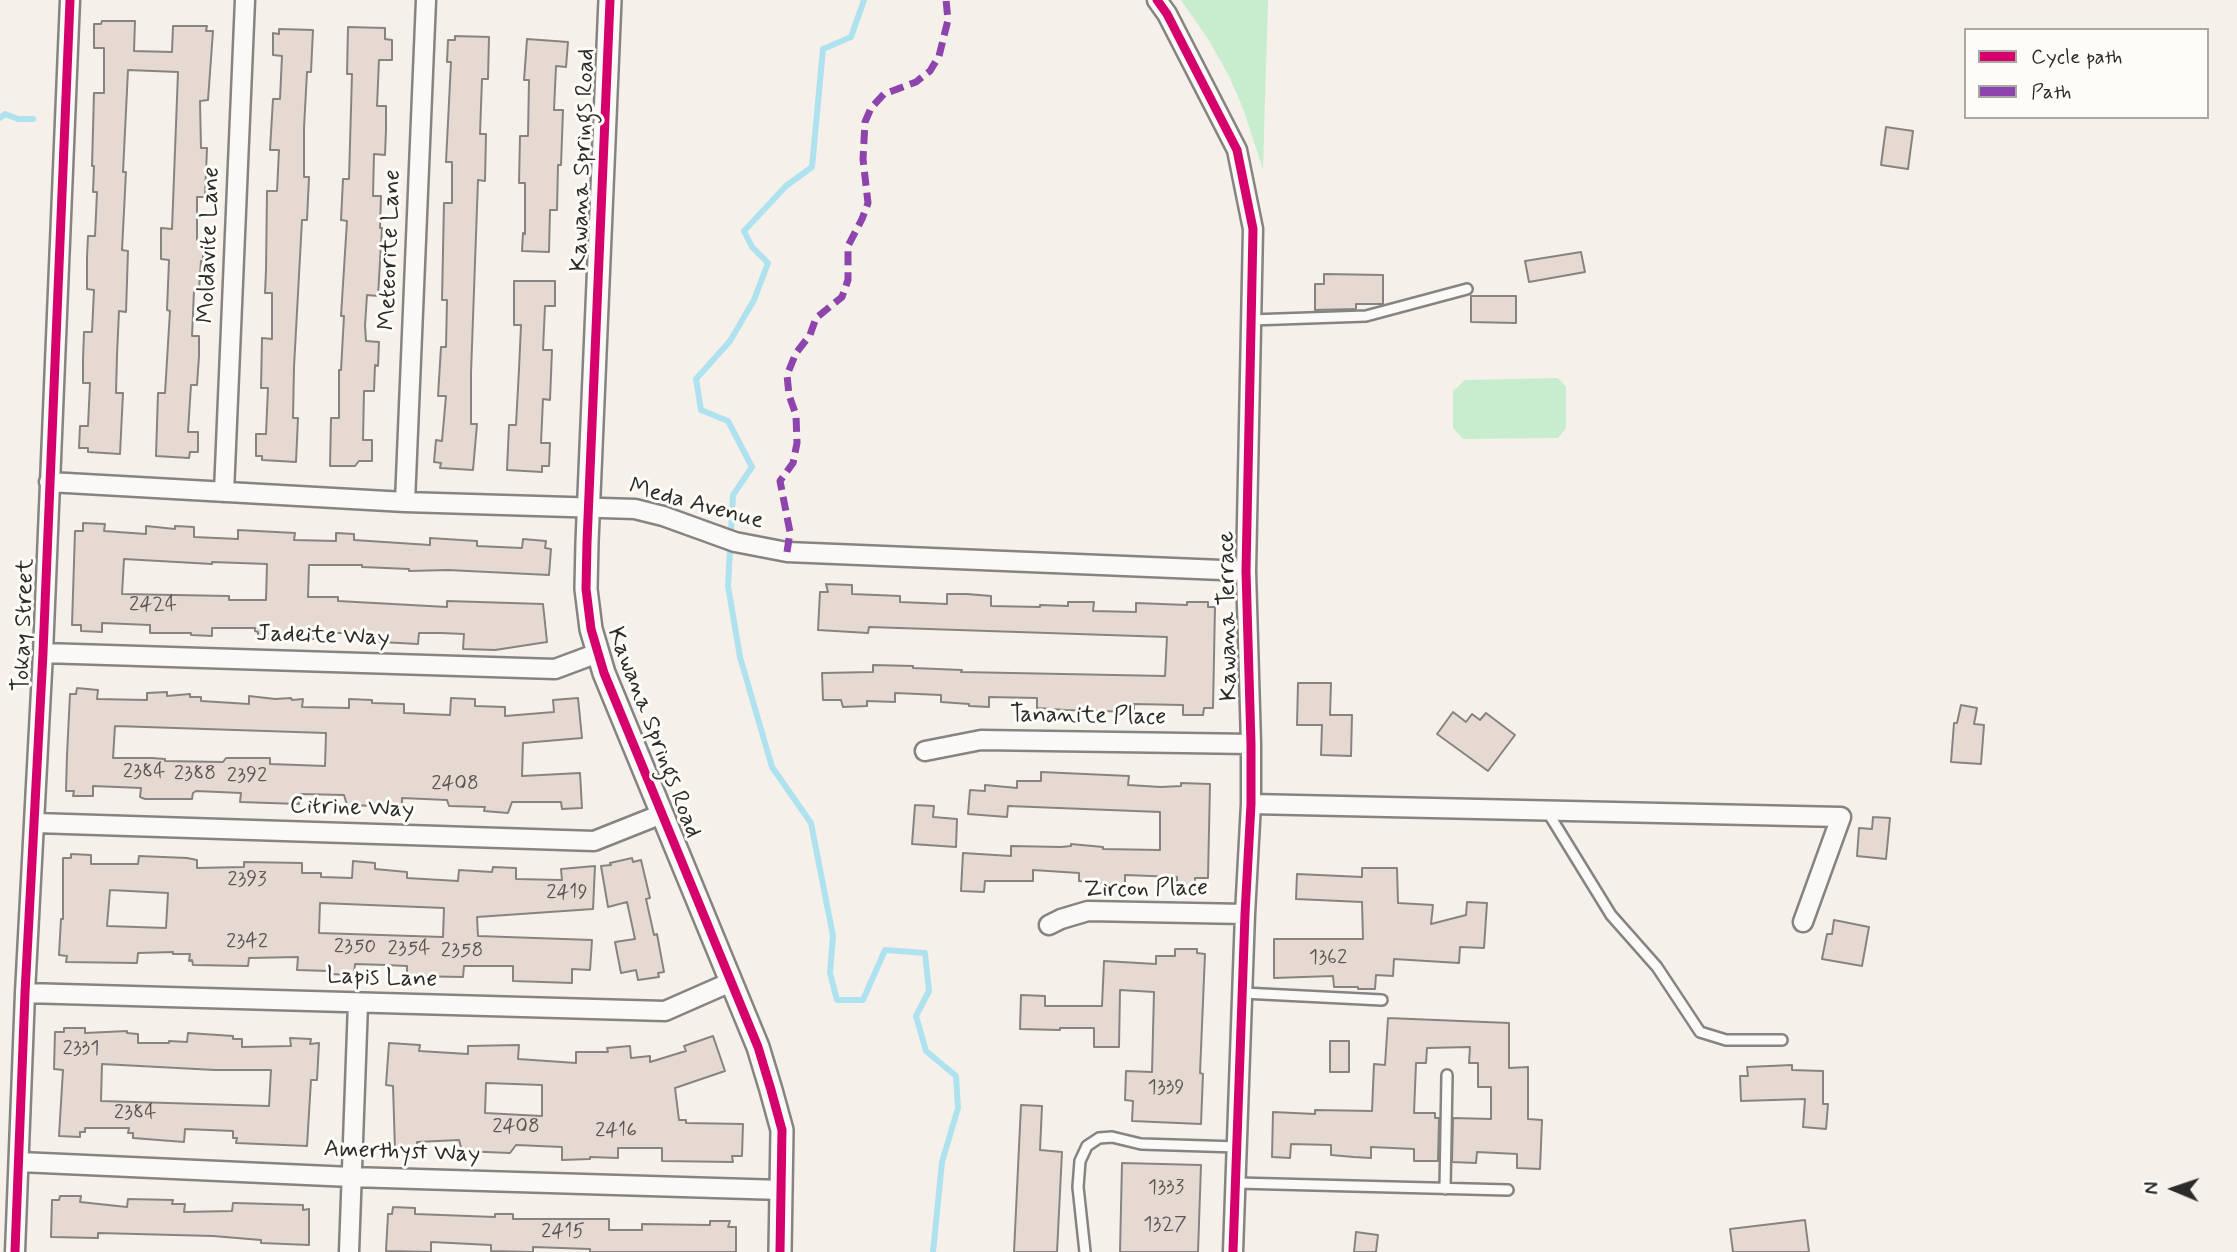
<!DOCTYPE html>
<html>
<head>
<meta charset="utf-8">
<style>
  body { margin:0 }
  #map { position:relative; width:2237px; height:1252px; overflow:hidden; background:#f6f0eb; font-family:Mynerve,sans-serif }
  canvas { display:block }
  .legend { position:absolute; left:1964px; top:28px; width:245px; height:91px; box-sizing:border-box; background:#fdfcf7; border:2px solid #a9a8a5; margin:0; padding:9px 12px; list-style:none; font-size:21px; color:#2b2b2b }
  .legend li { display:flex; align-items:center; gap:14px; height:35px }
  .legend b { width:35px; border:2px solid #a9a8a5 }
  .north { position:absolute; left:2139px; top:1154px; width:70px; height:70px; -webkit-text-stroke:5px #fdfcf7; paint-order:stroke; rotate:272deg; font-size:19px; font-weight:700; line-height:28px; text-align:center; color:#2b2b2b }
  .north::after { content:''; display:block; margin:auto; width:24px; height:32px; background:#2b2b2b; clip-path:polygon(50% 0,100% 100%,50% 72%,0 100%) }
</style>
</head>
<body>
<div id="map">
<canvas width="2237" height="1252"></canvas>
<ul class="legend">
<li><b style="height:9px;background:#d6006c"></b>Cycle path</li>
<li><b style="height:9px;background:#8e44ad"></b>Path</li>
</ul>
<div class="north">N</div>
</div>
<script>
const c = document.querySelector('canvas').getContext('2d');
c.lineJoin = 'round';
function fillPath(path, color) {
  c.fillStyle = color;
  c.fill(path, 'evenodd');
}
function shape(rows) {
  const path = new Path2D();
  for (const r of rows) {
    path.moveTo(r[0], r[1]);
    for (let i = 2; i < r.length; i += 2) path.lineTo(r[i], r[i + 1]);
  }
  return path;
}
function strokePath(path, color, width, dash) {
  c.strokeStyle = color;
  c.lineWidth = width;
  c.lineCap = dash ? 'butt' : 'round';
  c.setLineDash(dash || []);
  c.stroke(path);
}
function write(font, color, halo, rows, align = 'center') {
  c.font = font + ' Mynerve,sans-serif';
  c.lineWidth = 6;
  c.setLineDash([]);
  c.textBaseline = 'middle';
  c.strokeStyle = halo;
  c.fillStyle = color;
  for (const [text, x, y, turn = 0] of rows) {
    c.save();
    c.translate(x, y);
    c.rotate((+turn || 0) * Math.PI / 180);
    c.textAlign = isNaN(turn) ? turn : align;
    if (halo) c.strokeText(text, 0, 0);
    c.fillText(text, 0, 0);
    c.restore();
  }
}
fillPath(shape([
  [1181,0,1268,0,1263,170,1244,111,1229,76,1208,39],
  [1558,378,1566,387,1566,428,1558,438,1463,439,1453,428,1453,391,1465,380]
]), '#c7edce');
strokePath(shape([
  [864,0,851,37,823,49,812,167,786,186,744,231,752,247,768,263,754,300,730,341,696,379,701,410,728,421,752,467,733,495,728,586,740,657,772,767,811,823,833,936,830,973,837,1000,863,1000,885,950,925,953,929,991,916,1016,926,1051,956,1076,958,1108,942,1162,933,1252],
  [0,118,5,114,18,119,33,119]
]), '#afe2ef', 6);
const building = shape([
  [102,21,135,21,134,51,172,52,173,26,207,26,206,31,213,31,208,100,200,101,201,148,207,148,205,197,197,197,197,240,203,240,203,261,201,261,199,290,194,291,192,336,199,336,199,356,197,385,191,385,188,432,198,432,198,452,190,452,189,458,156,456,158,393,165,393,170,311,167,310,169,260,161,259,161,228,172,229,178,72,128,70,123,172,126,172,122,250,128,251,126,312,119,311,117,355,116,393,123,393,120,454,88,452,88,448,79,448,80,426,88,426,90,383,83,383,83,360,84,332,92,332,94,290,87,289,87,257,88,236,95,236,97,192,93,192,94,166,92,166,94,93,104,93,104,48,94,48,94,24,101,24,102,21],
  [348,27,385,28,385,39,392,40,392,60,379,60,377,106,386,106,386,130,385,155,374,154,373,196,381,196,380,228,382,228,378,296,367,295,365,326,366,341,379,342,378,366,375,365,374,391,364,391,363,440,372,440,372,461,359,461,355,466,330,466,331,418,339,418,339,370,341,370,344,316,341,316,347,221,341,220,343,179,349,179,352,74,347,74,348,27],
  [279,29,313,30,311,72,307,72,304,128,304,177,309,177,307,220,302,220,294,367,293,418,298,418,296,462,262,460,262,456,256,456,256,434,266,434,268,388,261,388,262,338,272,339,272,293,265,293,266,270,267,191,277,191,279,150,270,150,273,99,280,99,282,56,273,55,273,33,279,34,279,29],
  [455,36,489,37,488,79,482,79,480,134,486,134,485,181,478,180,471,373,471,424,477,424,473,470,440,468,441,463,434,462,436,440,442,441,446,396,438,396,441,347,446,347,447,300,442,300,444,203,452,203,452,162,446,162,451,62,447,62,448,40,455,40,455,36],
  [527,39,568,42,566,67,556,66,554,110,563,110,561,165,558,165,557,210,550,210,549,252,522,251,523,233,525,234,525,183,519,183,520,136,528,136,529,80,524,80,527,39],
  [1886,127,1913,131,1908,169,1881,165,1886,127],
  [1581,252,1585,272,1529,282,1525,261,1581,252],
  [1324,274,1383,275,1383,304,1356,304,1356,309,1315,310,1315,284,1324,284,1324,274],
  [514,281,555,281,555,306,545,306,543,350,552,350,550,400,543,399,541,443,550,443,549,466,542,466,542,472,507,470,509,425,516,425,519,369,521,325,514,325,514,281],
  [1471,296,1516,296,1516,323,1471,322,1471,296],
  [83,523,105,524,104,531,146,534,146,526,175,529,175,526,194,527,194,537,238,539,238,530,295,533,294,540,336,541,336,533,354,534,354,540,430,545,430,538,477,541,477,546,522,548,523,539,546,541,545,548,551,549,549,575,448,570,409,571,409,569,362,567,362,565,309,565,308,597,338,597,338,601,447,607,447,601,543,604,547,642,495,650,463,649,464,634,441,633,419,633,418,644,362,641,363,633,316,633,316,639,258,639,258,632,255,631,255,628,212,628,212,636,191,635,191,633,150,633,150,625,102,623,102,632,81,631,81,625,72,625,75,531,83,531,83,523],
  [124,559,212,564,212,562,267,564,266,600,229,600,229,596,122,594,124,559],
  [826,584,852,585,852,594,900,596,900,602,947,604,947,594,967,594,991,596,991,606,1040,607,1040,605,1068,606,1068,602,1094,602,1093,611,1136,612,1136,603,1187,605,1187,602,1208,602,1208,607,1215,607,1213,708,1204,708,1203,715,1183,715,1183,705,1134,704,1134,712,1065,710,1037,708,1037,698,989,697,989,707,969,706,969,704,941,702,941,695,895,693,895,702,867,701,867,706,843,707,841,700,823,700,822,673,873,672,873,665,913,666,913,668,962,670,961,672,1165,676,1167,637,869,627,868,633,818,630,820,592,828,592,826,584],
  [1298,683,1331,683,1330,715,1352,715,1351,756,1321,755,1322,725,1297,725,1298,683],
  [77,688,98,690,97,699,147,700,147,693,167,692,167,696,190,694,190,697,201,697,201,701,249,704,249,696,275,699,291,698,292,700,303,699,302,707,349,708,349,699,372,700,372,703,404,704,404,713,450,715,451,698,475,699,475,706,505,707,505,716,554,712,553,700,578,698,582,738,523,743,522,776,580,773,582,808,562,809,561,802,512,802,508,813,484,811,485,807,449,806,447,800,402,798,402,810,377,809,378,806,347,805,344,795,299,794,299,804,240,802,241,793,196,791,193,793,192,799,145,799,140,797,141,788,93,786,93,796,73,796,74,791,66,791,67,755,70,694,76,694,77,688],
  [115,726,326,733,325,766,270,764,270,758,226,758,223,762,165,761,165,759,152,758,113,758,115,726],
  [1961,705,1977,708,1974,724,1984,725,1981,764,1951,762,1954,723,1957,723,1961,705],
  [1453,712,1466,722,1472,714,1480,720,1486,713,1515,735,1488,771,1437,734,1453,712],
  [1041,772,1129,776,1128,785,1161,787,1181,786,1181,783,1210,784,1208,878,1195,878,1195,889,1177,888,1177,877,1125,875,1125,884,1109,884,1079,881,1079,873,1033,870,1033,881,985,881,984,892,961,891,963,853,1011,856,1011,846,1061,847,1071,846,1071,844,1103,847,1103,849,1160,850,1160,812,1008,806,1007,817,968,814,970,790,985,791,985,785,1017,788,1017,781,1041,781,1041,772],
  [915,805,934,806,933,817,957,819,956,847,912,844,915,805],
  [1873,817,1890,818,1886,859,1857,856,1859,828,1872,829,1873,817],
  [71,854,91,855,91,864,138,864,139,856,187,858,197,860,197,868,244,867,244,862,302,863,302,873,321,873,321,877,352,878,353,861,375,863,375,869,407,872,407,878,458,881,459,870,492,872,493,867,516,868,516,879,562,880,561,869,595,866,593,909,477,917,478,936,592,940,590,970,572,969,572,983,513,981,513,966,464,966,463,977,407,976,407,966,386,965,355,964,354,975,328,974,329,971,297,970,298,957,249,958,248,966,193,965,192,960,189,961,190,954,173,954,173,952,138,953,137,963,66,962,67,956,59,955,61,919,63,919,63,858,71,858,71,854],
  [110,890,168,893,166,928,107,926,110,890],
  [320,903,444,908,443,937,319,933,320,903],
  [632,858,633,862,641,860,650,898,646,899,654,935,657,934,664,972,658,973,659,977,638,980,636,970,621,973,615,942,635,939,627,902,608,907,601,866,611,865,610,863,632,858],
  [1362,868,1397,868,1398,903,1433,905,1431,924,1466,915,1467,902,1487,903,1484,948,1460,947,1459,963,1394,959,1393,976,1376,975,1375,989,1358,989,1358,987,1334,987,1333,976,1274,978,1274,939,1363,939,1362,902,1296,899,1297,874,1362,877,1362,868],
  [1834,920,1869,927,1862,966,1822,959,1827,934,1832,934,1834,920],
  [1175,949,1197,949,1197,953,1205,954,1200,1073,1203,1074,1201,1124,1132,1121,1133,1101,1125,1100,1126,1071,1152,1072,1154,992,1120,990,1119,1047,1094,1047,1094,1028,1060,1028,1060,1030,1020,1029,1021,995,1045,996,1045,1006,1102,1006,1104,961,1156,964,1156,956,1175,956,1175,949],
  [1388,1018,1509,1023,1509,1068,1528,1067,1528,1119,1542,1120,1540,1169,1517,1168,1517,1154,1477,1152,1476,1163,1452,1162,1453,1118,1491,1119,1491,1087,1478,1087,1478,1063,1469,1063,1470,1047,1427,1048,1426,1063,1416,1063,1414,1113,1435,1113,1435,1118,1439,1118,1438,1161,1414,1161,1414,1149,1371,1147,1371,1158,1354,1157,1331,1155,1331,1145,1291,1144,1290,1158,1272,1157,1273,1112,1315,1114,1315,1110,1372,1111,1374,1064,1385,1065,1388,1018],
  [64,1028,85,1028,85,1033,127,1031,127,1033,138,1034,138,1043,169,1043,169,1041,187,1042,188,1033,233,1036,233,1039,242,1039,242,1047,291,1046,290,1038,311,1039,310,1044,319,1043,317,1080,311,1080,307,1146,236,1143,237,1138,233,1138,233,1131,185,1129,184,1142,133,1138,133,1133,128,1133,129,1128,85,1128,85,1132,80,1132,80,1137,59,1136,63,1070,54,1069,55,1032,64,1032,64,1028],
  [102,1064,215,1070,271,1070,269,1106,101,1101,102,1064],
  [713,1036,725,1071,675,1088,679,1120,686,1120,686,1123,743,1124,742,1156,732,1156,733,1162,662,1161,662,1148,618,1148,618,1158,590,1157,590,1159,562,1160,562,1147,516,1145,510,1153,462,1151,459,1140,417,1142,417,1149,395,1150,393,1086,386,1085,389,1043,420,1045,419,1051,468,1054,468,1046,519,1045,518,1059,576,1063,576,1052,608,1052,607,1048,630,1046,631,1058,650,1056,650,1062,686,1051,684,1046,713,1036],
  [486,1083,542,1085,542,1116,485,1113,486,1083],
  [1330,1041,1349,1041,1349,1072,1330,1072,1330,1041],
  [1792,1065,1792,1070,1823,1071,1823,1104,1828,1104,1826,1129,1803,1127,1805,1099,1741,1101,1740,1076,1748,1076,1747,1067,1792,1065],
  [1021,1105,1042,1106,1040,1150,1062,1152,1057,1252,1014,1252,1021,1105],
  [1122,1163,1201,1165,1198,1252,1120,1252,1122,1163],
  [60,1196,81,1196,80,1202,127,1207,128,1199,173,1200,172,1204,185,1204,184,1212,232,1211,233,1203,235,1203,303,1205,303,1210,309,1209,309,1245,261,1243,261,1240,213,1236,98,1233,98,1238,51,1237,52,1200,59,1200,60,1196],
  [393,1207,415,1208,415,1214,495,1217,495,1214,513,1214,513,1219,609,1219,609,1230,642,1230,642,1224,710,1225,710,1221,730,1221,728,1227,736,1227,736,1252,590,1252,590,1249,533,1247,533,1252,530,1252,491,1251,491,1245,431,1242,431,1252,386,1251,388,1214,392,1214,393,1207],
  [1805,1220,1809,1252,1733,1252,1730,1229,1805,1220],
  [1356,1232,1378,1235,1376,1252,1354,1252,1356,1232]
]);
fillPath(building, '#e6d9d2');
strokePath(building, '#868481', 2);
const service = shape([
  [1251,320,1366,316,1467,289],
  [1547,811,1611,915,1657,967,1700,1032,1726,1040,1782,1040],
  [1243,993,1382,1000],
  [1237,1183,1508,1190],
  [1445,1189,1447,1075],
  [1085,1252,1078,1187,1080,1161,1087,1146,1099,1138,1112,1137,1141,1144,1238,1147]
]);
const minor = shape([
  [1157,0,1167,14,1237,150,1253,229,1246,571,1251,744,1251,804,1245,914,1233,1252],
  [49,482,405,502,635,509,663,516,735,542,787,552,1246,571],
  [224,492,245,0],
  [405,502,426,0],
  [43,653,555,669,598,653],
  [925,751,981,740,1251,744],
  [1251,804,1841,817,1803,922],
  [36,823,594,841,662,814],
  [1049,925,1061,919,1088,911,1245,914],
  [25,993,665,1011,731,982],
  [20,1162,351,1177,782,1190],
  [15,1252,25,993,43,653,70,0],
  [349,1252,358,1003]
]);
const tertiary = shape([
  [610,0,587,542,586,589,591,629,604,673,758,1047,771,1090,782,1130,780,1252]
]);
strokePath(service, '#868481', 14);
strokePath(minor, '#868481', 23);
strokePath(tertiary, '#868481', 26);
strokePath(service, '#faf9f7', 9);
strokePath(minor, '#faf9f7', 18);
strokePath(tertiary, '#faf9f7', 21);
strokePath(shape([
  [787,552,790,532,780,481,793,463,797,443,796,415,789,395,787,375,796,353,810,335,816,318,842,297,848,280,848,246,862,219,868,203,863,159,865,122,871,108,884,94,916,82,930,71,939,56,948,20,946,0]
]), '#8e44ad', 7, [14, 7]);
strokePath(shape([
  [610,0,587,542,586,589,591,629,604,673,758,1047,771,1090,782,1130,780,1252],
  [1157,0,1167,14,1237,150,1253,229,1246,571,1251,744,1251,804,1245,914,1233,1252],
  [15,1252,25,993,43,653,70,0]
]), '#d6006c', 9);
write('21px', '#5a5655', null, [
  ["2424",153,606],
  ["2384",144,773],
  ["2388",195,775],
  ["2392",247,777],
  ["2408",455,785],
  ["2393",247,881],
  ["2419",567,894],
  ["2342",247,943],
  ["2350",355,948],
  ["2354",409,950],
  ["2358",462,952],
  ["1362",1328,959],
  ["2331",81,1050],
  ["1339",1166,1089],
  ["2384",135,1114],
  ["2408",516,1128],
  ["2416",616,1132],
  ["1333",1166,1189],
  ["1327",1165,1226],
  ["2415",563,1233]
]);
write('24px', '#2b2b2b', '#fdfcf7', [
  ["Kawana Springs Road",584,160,-88],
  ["Moldavite Lane",210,245,-88],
  ["Meteorite Lane",391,250,-88],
  ["Meda Avenue",696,505,15],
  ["Kawana Terrace",1229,616,-91],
  ["Tokay Street",25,625,-88],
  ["Jadeite Way",323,637,2],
  ["Tananite Place",1088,717,1],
  ["Kawana Springs Road",653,733,69],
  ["Citrine Way",352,809,2],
  ["Zircon Place",1146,890,-1],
  ["Lapis Lane",382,979,2],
  ["Amerthyst Way",402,1153,2]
]);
</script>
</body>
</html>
